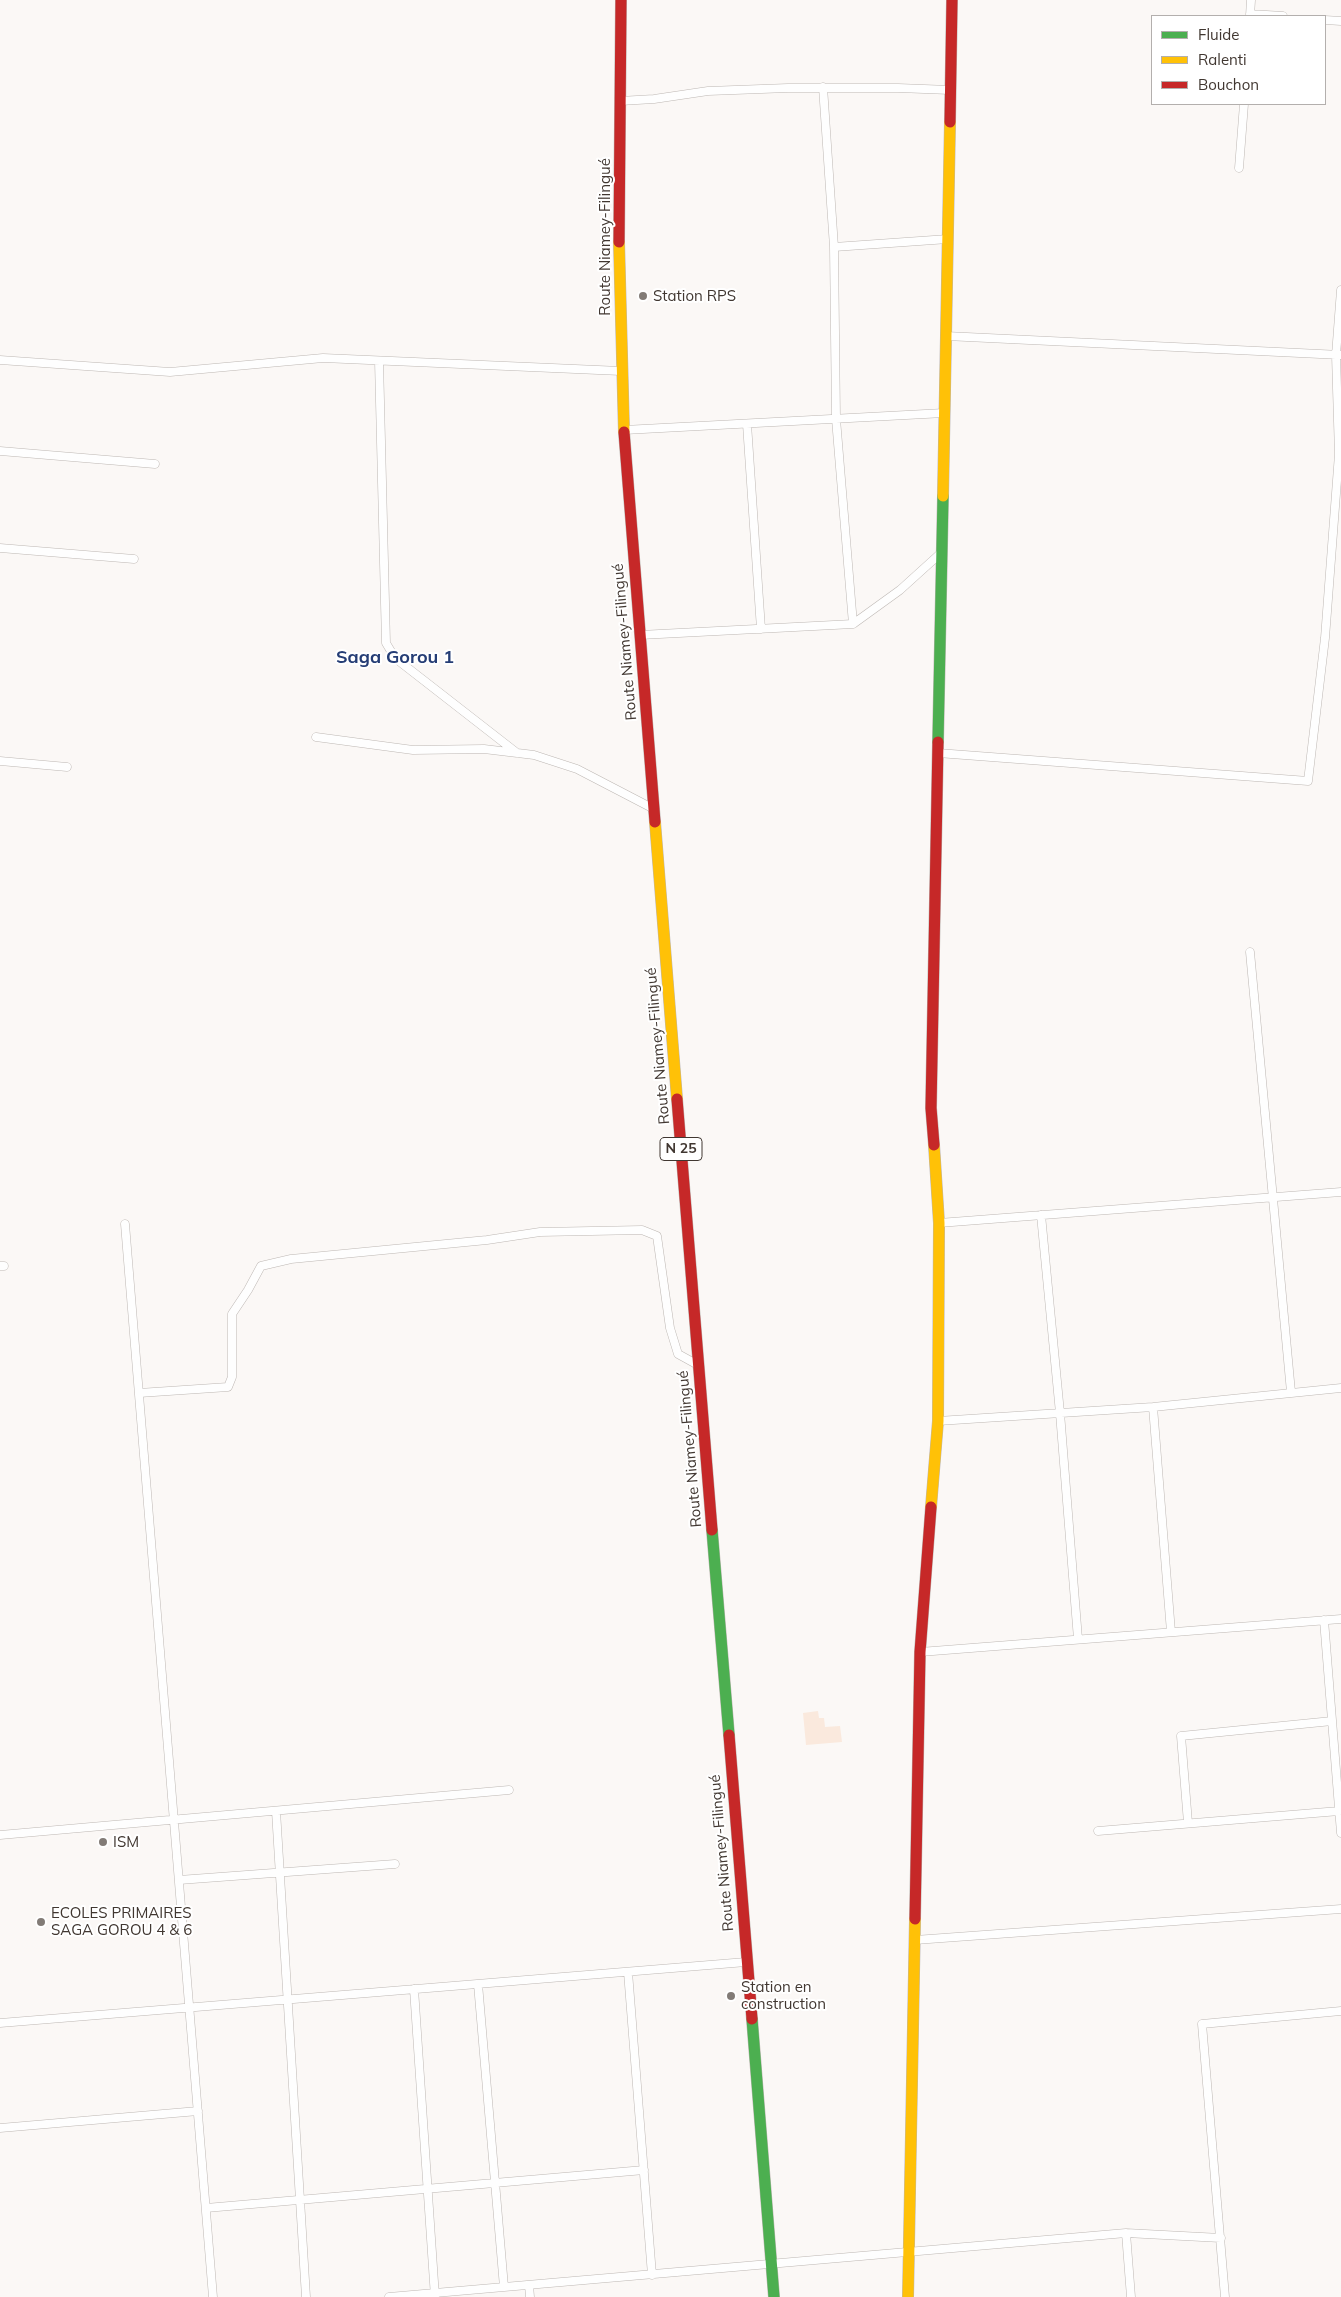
<!DOCTYPE html>
<html>
<head>
<meta charset="utf-8">
<style>
  body { margin:0 }
  #map { position:relative; width:1341px; height:2297px; overflow:hidden; background:#fbf8f6; font-family:Mulish,sans-serif }
  canvas { display:block }
  .legend { position:absolute; left:1151px; top:15px; width:175px; height:90px; box-sizing:border-box; background:#fff; border:1px solid #b3afad; margin:0; padding:6px 9px; list-style:none; font-size:15px; color:#413731 }
  .legend li { display:flex; align-items:center; gap:10px; height:25px }
  .legend b { width:25px; border:1px solid #b3afad }
</style>
</head>
<body>
<div id="map">
<canvas width="1341" height="2297"></canvas>
<ul class="legend">
<li><b style="height:6px;background:#4caf50"></b>Fluide</li>
<li><b style="height:6px;background:#ffc107"></b>Ralenti</li>
<li><b style="height:6px;background:#c62828"></b>Bouchon</li>
</ul>
</div>
<script>
const c = document.querySelector('canvas').getContext('2d');
c.lineJoin = 'round';
function fillPath(path, color) {
  c.fillStyle = color;
  c.fill(path, 'evenodd');
}
function shape(rows) {
  const path = new Path2D();
  for (const r of rows) {
    path.moveTo(r[0], r[1]);
    for (let i = 2; i < r.length; i += 2) path.lineTo(r[i], r[i + 1]);
  }
  return path;
}
function strokePath(path, color, width, dash) {
  c.strokeStyle = color;
  c.lineWidth = width;
  c.lineCap = dash ? 'butt' : 'round';
  c.setLineDash(dash || []);
  c.stroke(path);
}
function write(font, color, halo, rows, align = 'center') {
  c.font = font + ' Mulish,sans-serif';
  c.lineWidth = 4;
  c.setLineDash([]);
  c.textBaseline = 'middle';
  c.strokeStyle = halo;
  c.fillStyle = color;
  for (const [text, x, y, turn = 0] of rows) {
    c.save();
    c.translate(x, y);
    c.rotate((+turn || 0) * Math.PI / 180);
    c.textAlign = isNaN(turn) ? turn : align;
    if (halo) c.strokeText(text, 0, 0);
    c.fillText(text, 0, 0);
    c.restore();
  }
}
fillPath(shape([
  [818,1711,819,1718,824,1718,825,1727,840,1726,842,1742,806,1745,803,1713]
]), '#fae9dd');
const street = shape([
  [1250,14,1283,16],
  [1250,16,1251,0],
  [1325,20,1341,21],
  [823,87,834,247,836,419,853,624],
  [620,101,654,99,708,91,788,88,898,88,950,90],
  [1239,168,1244,104],
  [834,247,948,239],
  [946,336,1341,355],
  [0,360,170,372,323,358,621,371],
  [379,361,386,643,395,658,517,753],
  [747,424,761,629],
  [624,430,944,413],
  [0,451,155,464],
  [0,548,134,559],
  [640,635,853,624,900,590,942,552],
  [316,737,413,750,484,749,534,755,577,769,654,809],
  [938,753,1308,781,1325,638,1339,454,1336,355,1341,290],
  [0,761,67,767],
  [1250,952,1291,1392],
  [1041,1215,1060,1413,1078,1639],
  [939,1223,1341,1192],
  [125,1224,213,2297],
  [0,1266,4,1266],
  [139,1393,228,1387,232,1377,232,1314,248,1290,261,1266,291,1259,487,1240,540,1232,642,1230,657,1236,670,1328,678,1354,698,1365],
  [1153,1407,1171,1632],
  [938,1421,1153,1407,1341,1388],
  [1324,1620,1341,1833],
  [920,1652,1341,1619],
  [276,1811,306,2297],
  [1188,1823,1181,1736,1332,1721],
  [1098,1831,1339,1811],
  [0,1835,509,1790],
  [179,1880,395,1864],
  [915,1940,1341,1909],
  [628,1972,652,2275],
  [478,1984,504,2287],
  [414,1989,435,2297],
  [0,2023,746,1962],
  [0,2128,198,2111],
  [206,2208,644,2170],
  [1126,2233,1131,2297],
  [529,2285,530,2297],
  [389,2297,1126,2233,1221,2238],
  [1225,2297,1202,2024,1341,2011]
]);
const fast = shape([
  [938,742,943,496],
  [712,1530,729,1735],
  [752,2019,774,2297]
]);
const slow = shape([
  [619,242,624,432],
  [943,496,950,122],
  [655,822,677,1099],
  [931,1507,938,1421,939,1223,934,1145],
  [908,2297,915,1919]
]);
const jam = shape([
  [950,122,952,0],
  [619,242,621,0],
  [624,432,655,822],
  [677,1099,712,1530],
  [934,1145,931,1108,938,742],
  [729,1735,752,2019],
  [915,1919,920,1652,931,1507]
]);
strokePath(street, '#bdb7b3', 9);
strokePath(fast, '#bdb7b3', 12);
strokePath(slow, '#bdb7b3', 12);
strokePath(jam, '#bdb7b3', 12);
strokePath(street, '#fefefe', 8);
strokePath(fast, '#4caf50', 11);
strokePath(slow, '#ffc107', 11);
strokePath(jam, '#c62828', 11);
for (const [x, y, r, color] of [
  [643,296,5,"#827b76"],
  [103,1842,5,"#827b76"],
  [41,1922,5,"#827b76"],
  [731,1996,5,"#827b76"]
]) {
  const dot = new Path2D();
  dot.arc(x, y, r, 0, 2 * Math.PI);
  c.fillStyle = color;
  c.fill(dot);
  strokePath(dot, '#fff', 2);
}
for (const [x, y, w] of [
  [681,1149,42]
]) {
  const box = new Path2D();
  box.roundRect(x - w / 2, y - 11.5, w, 23, 4);
  c.fillStyle = '#fff';
  c.fill(box);
  strokePath(box, '#413731', 1);
}
write('bold 14px', '#413731', null, [
  ["N 25",681,1149]
]);
write('15px', '#413731', '#fff', [
  ["Route Niamey-Filingué",605,237,-90],
  ["Route Niamey-Filingué",625,642,-95],
  ["Route Niamey-Filingué",658,1046,-95],
  ["Route Niamey-Filingué",690,1449,-95],
  ["Route Niamey-Filingué",722,1853,-95]
]);
write('15px', '#413731', '#fff', [
  ["Station RPS",653,296],
  ["ISM",113,1842],
  ["ECOLES PRIMAIRES",51,1913],
  ["SAGA GOROU 4 & 6",51,1930],
  ["Station en",741,1987],
  ["construction",741,2004]
], 'left');
write('bold 18px', '#253d75', '#fff', [
  ["Saga Gorou 1",395,658]
]);
</script>
</body>
</html>
